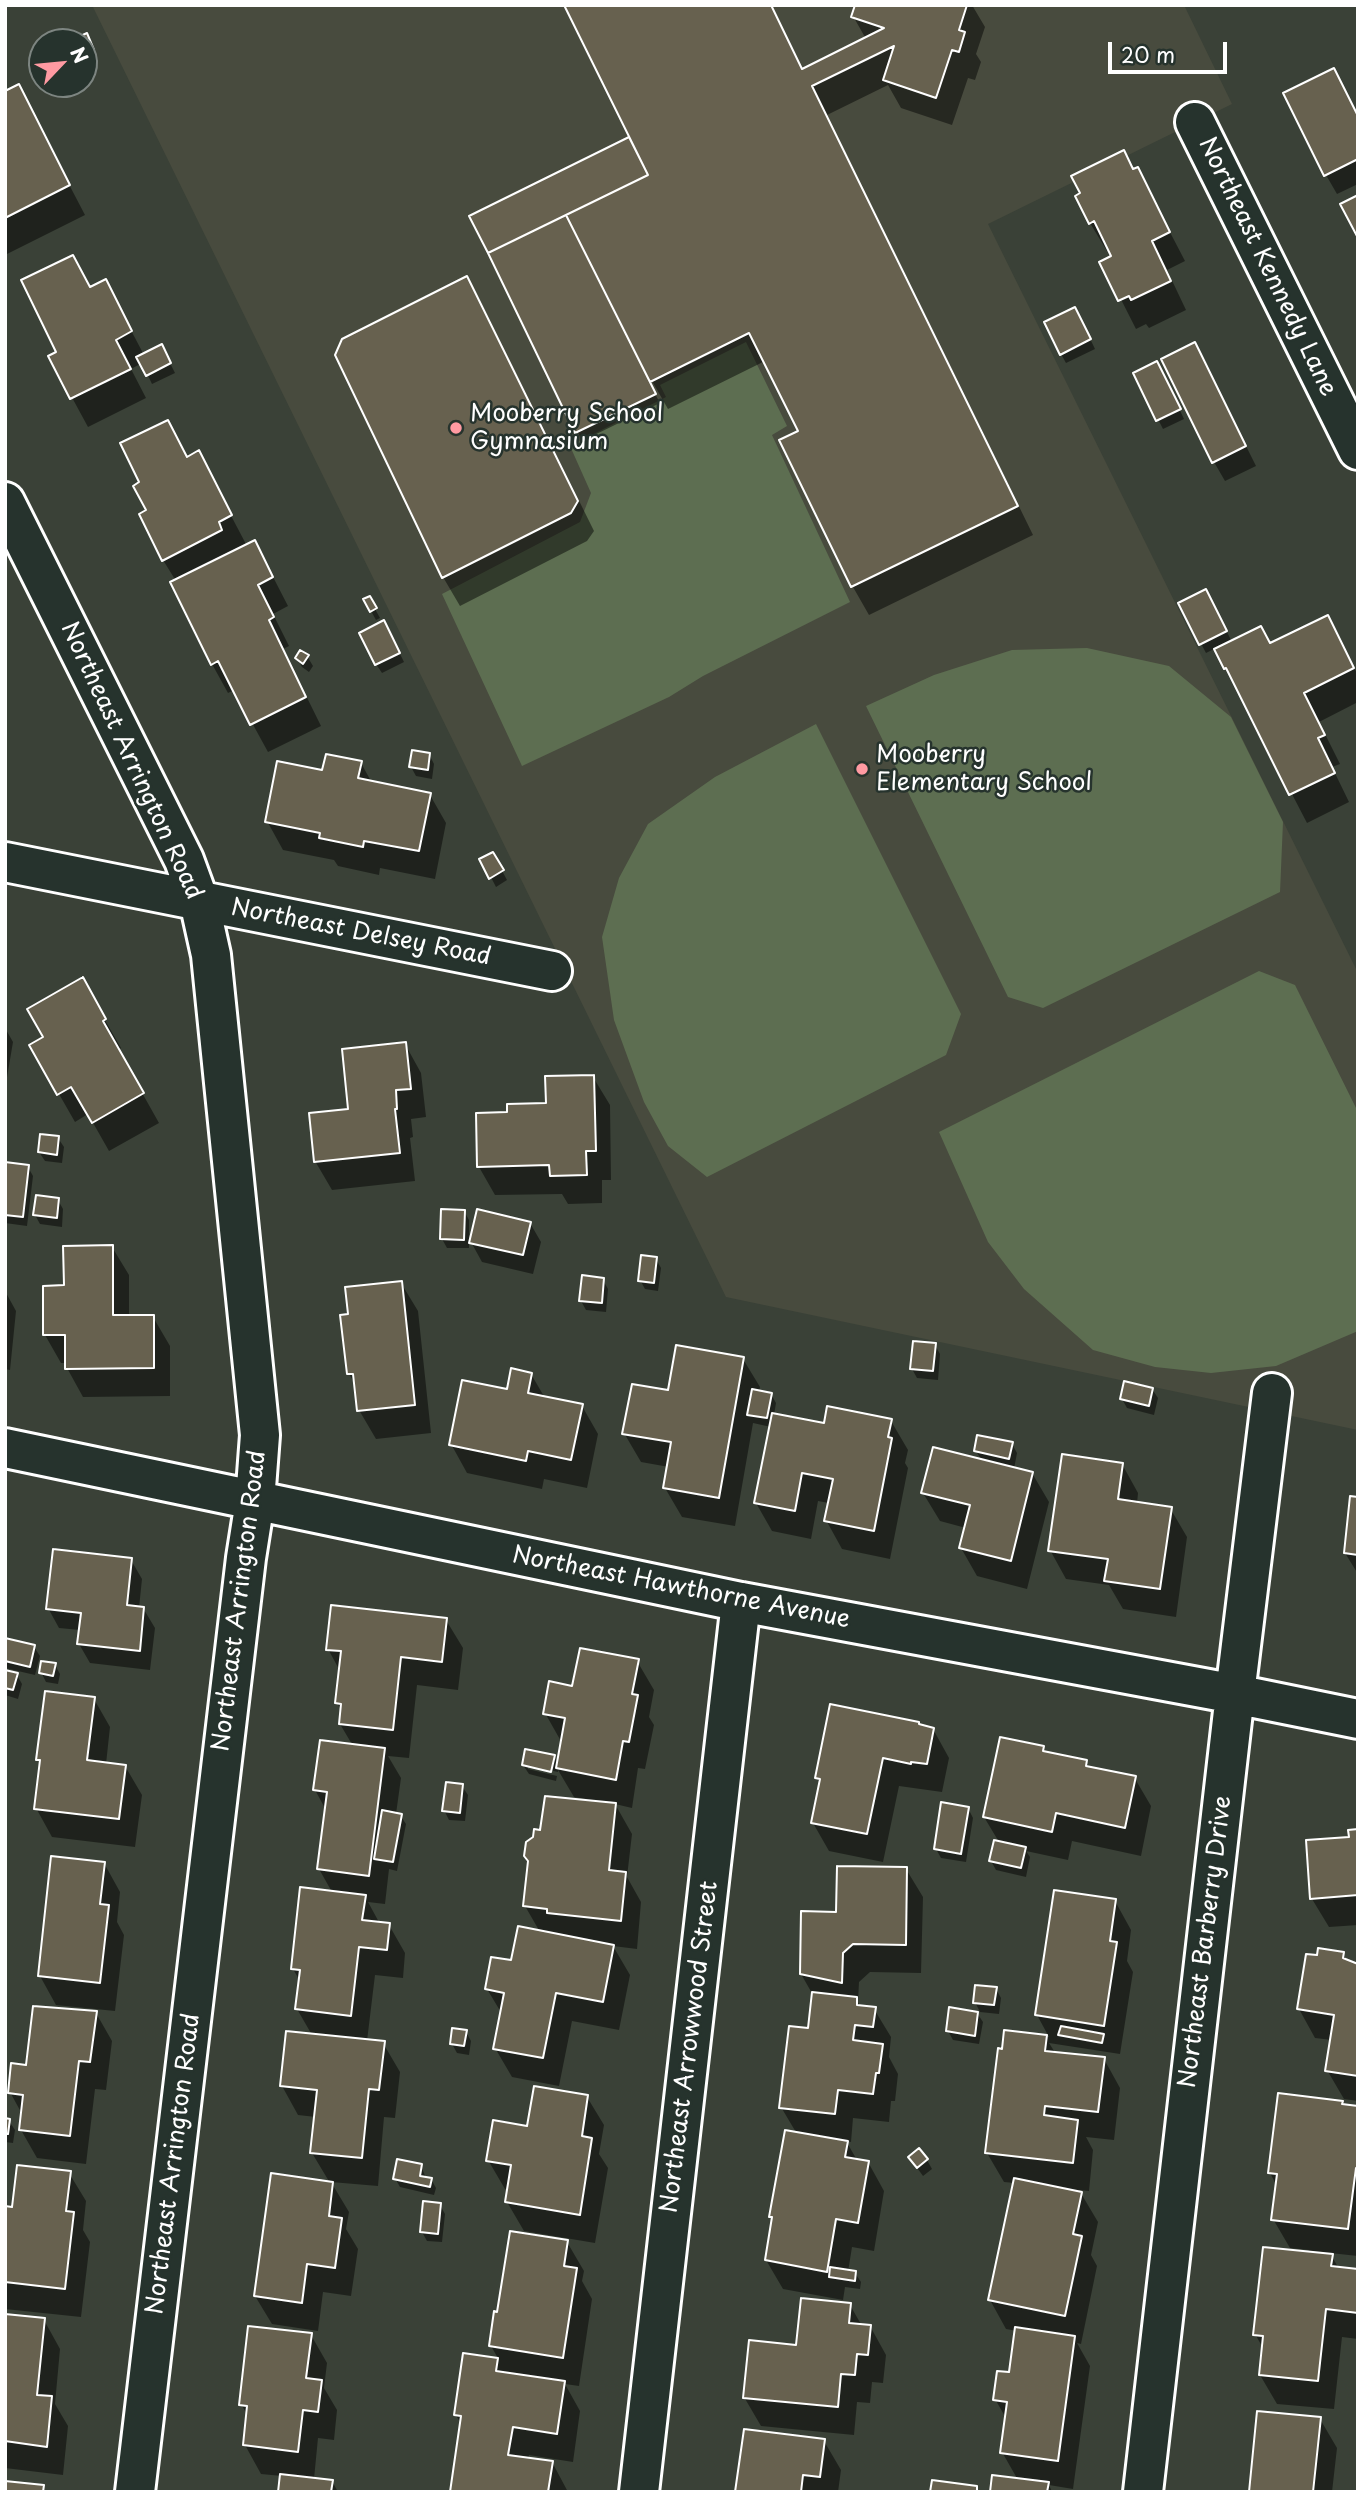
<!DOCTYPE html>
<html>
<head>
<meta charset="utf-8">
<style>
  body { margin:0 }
  #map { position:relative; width:1363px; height:2497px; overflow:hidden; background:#3a4137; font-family:"Playpen Sans",sans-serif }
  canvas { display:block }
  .frame { position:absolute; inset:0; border:7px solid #fff; pointer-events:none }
  .north { position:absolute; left:28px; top:28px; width:70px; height:70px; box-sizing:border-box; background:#26332d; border:2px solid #7d8581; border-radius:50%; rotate:64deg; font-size:19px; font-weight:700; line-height:28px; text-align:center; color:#fff }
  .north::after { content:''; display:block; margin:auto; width:24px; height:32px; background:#ff9aa2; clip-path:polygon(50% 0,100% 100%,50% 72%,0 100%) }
  .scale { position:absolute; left:1108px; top:42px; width:119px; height:32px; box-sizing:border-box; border:4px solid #fff; border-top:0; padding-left:9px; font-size:21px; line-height:24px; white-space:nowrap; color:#fff; -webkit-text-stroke:5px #26332d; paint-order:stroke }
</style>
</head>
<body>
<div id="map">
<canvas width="1363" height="2497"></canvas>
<div class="frame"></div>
<div class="north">N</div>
<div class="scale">20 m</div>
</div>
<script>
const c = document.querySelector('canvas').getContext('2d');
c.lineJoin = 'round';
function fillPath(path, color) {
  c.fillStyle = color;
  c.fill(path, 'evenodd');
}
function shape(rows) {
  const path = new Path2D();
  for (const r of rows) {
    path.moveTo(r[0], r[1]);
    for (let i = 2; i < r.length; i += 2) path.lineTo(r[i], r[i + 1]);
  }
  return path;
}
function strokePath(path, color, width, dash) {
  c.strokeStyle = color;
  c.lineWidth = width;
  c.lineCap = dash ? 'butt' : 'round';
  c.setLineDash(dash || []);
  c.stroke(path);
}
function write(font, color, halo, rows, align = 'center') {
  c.font = font + ' "Playpen Sans",sans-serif';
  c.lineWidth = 5;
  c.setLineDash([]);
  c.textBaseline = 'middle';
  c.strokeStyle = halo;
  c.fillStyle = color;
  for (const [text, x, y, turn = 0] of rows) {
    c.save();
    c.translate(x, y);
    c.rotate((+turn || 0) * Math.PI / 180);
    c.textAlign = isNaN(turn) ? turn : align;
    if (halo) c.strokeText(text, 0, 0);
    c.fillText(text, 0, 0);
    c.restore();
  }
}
fillPath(shape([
  [92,5,1184,5,1232,104,988,224,1358,973,1358,1430,726,1297]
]), '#484b3e');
fillPath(shape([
  [746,342,787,426,772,435,850,602,703,676,669,697,522,766,442,594,580,522,591,493,570,446,666,397,660,385],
  [1087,648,1169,666,1231,717,1283,822,1280,892,1043,1008,1008,997,866,706,934,675,1012,650],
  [816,724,961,1014,946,1055,707,1177,668,1146,644,1102,614,1020,602,937,619,878,648,824,715,777],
  [1259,971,1295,985,1358,1112,1358,1331,1276,1366,1211,1373,1155,1367,1093,1350,1024,1289,988,1242,939,1132]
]), '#5d6e51');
fillPath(shape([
  [566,5,771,5,803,70,866,39,853,16,857,5,972,5,985,27,976,54,981,62,975,80,968,78,952,125,901,108,888,85,827,115,1033,535,869,615,853,587,781,441,800,432,765,361,668,409,652,381,649,383,660,403,582,441,472,217,631,138],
  [77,39,89,42,98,60,89,64,84,54,84,42,78,42],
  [18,87,85,215,5,255,5,93],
  [1358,116,1358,184,1337,194,1326,175],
  [1137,169,1185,261,1167,270,1186,310,1149,328,1146,324,1136,329,1102,262,1113,257,1110,250,1107,251,1090,223],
  [466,278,483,307,594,531,587,541,460,606,443,577],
  [105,281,144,355,166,355,175,373,152,384,142,363,131,369,146,398,88,427,50,357,59,352,91,289],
  [1080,318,1095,349,1066,363,1061,354],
  [1195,344,1256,466,1225,481,1214,462],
  [1162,372,1184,419,1163,429,1135,374],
  [198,453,247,546,255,542,288,606,273,614,289,646,283,649,321,726,268,752,234,690,228,693,212,664,176,581,163,560,148,511,187,458],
  [369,598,380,618,376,620,371,611],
  [1211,600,1232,642,1270,645,1327,617,1358,675,1358,702,1319,722,1340,764,1332,767,1349,802,1307,823,1216,648,1206,653,1180,604],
  [389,632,404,662,382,673,376,664],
  [307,656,313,666,309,672,302,667,297,658],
  [429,754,434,764,432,779,416,776,411,767],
  [361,763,372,783,430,795,446,823,435,879,380,868,379,875,338,866,334,860,283,850,267,821,324,772],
  [493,854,507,880,496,887,482,860],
  [82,980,121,1048,118,1050,159,1123,109,1151,88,1114,75,1122,31,1045,45,1038],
  [5,1028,13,1042,5,1089],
  [405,1044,421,1073,426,1117,411,1119,413,1137,410,1138,415,1181,332,1190,315,1161,350,1111],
  [593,1077,610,1105,611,1180,602,1180,602,1203,568,1204,562,1194,495,1195,479,1167,509,1114,547,1105],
  [58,1138,64,1147,62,1163,45,1161,39,1152],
  [5,1164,28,1167,33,1176,27,1226,5,1223],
  [58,1200,63,1209,62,1227,40,1224,35,1215],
  [464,1211,469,1220,469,1248,447,1248,442,1239],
  [530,1223,541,1242,533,1274,482,1262,471,1242],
  [112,1247,129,1275,129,1317,153,1317,170,1346,170,1396,83,1397,67,1368,66,1363,61,1363,45,1335,66,1287],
  [656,1259,661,1268,658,1291,645,1289,640,1280],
  [603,1280,608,1289,606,1312,586,1310,581,1301],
  [401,1283,418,1311,431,1433,376,1439,359,1410,357,1387,349,1374,350,1316],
  [5,1291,16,1311,10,1370,5,1369],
  [935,1345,940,1354,938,1380,917,1378,912,1369],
  [743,1359,760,1387,759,1392,771,1394,776,1403,774,1415,825,1425,891,1421,908,1450,905,1463,908,1468,890,1559,842,1549,826,1520,829,1503,818,1501,811,1539,772,1531,756,1503,771,1427,753,1423,735,1526,682,1517,665,1488,669,1467,641,1462,624,1433,669,1392],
  [531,1374,545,1398,582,1406,598,1434,587,1488,544,1479,542,1489,467,1473,451,1444,508,1391],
  [1152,1389,1158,1398,1154,1415,1127,1408,1122,1399],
  [1012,1444,1017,1453,1014,1469,1032,1473,1049,1502,1027,1589,977,1576,961,1548,966,1528,940,1521,923,1493,982,1461,976,1451],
  [1122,1464,1138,1493,1137,1504,1170,1508,1187,1537,1176,1617,1123,1609,1109,1585,1066,1579,1050,1550],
  [1358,1499,1358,1574,1345,1553],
  [131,1560,142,1579,139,1608,143,1608,155,1628,150,1670,90,1663,79,1644,80,1630,59,1628,48,1608],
  [446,1620,463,1648,458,1690,417,1685,409,1758,388,1756,401,1778,396,1814,400,1815,406,1824,397,1871,389,1869,385,1904,368,1902,380,1924,389,1925,405,1953,403,1978,375,1975,367,2041,383,2043,400,2072,395,2118,384,2117,378,2186,331,2182,349,2212,346,2229,358,2249,351,2296,323,2292,318,2331,272,2324,255,2296,330,2183,312,2153,316,2117,298,2115,282,2086,312,2035,297,2009,300,1981,293,1969,332,1892,319,1869,326,1810,315,1790,353,1746,340,1724,342,1711,337,1703,340,1671,328,1649],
  [5,1640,34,1647,40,1656,35,1675,5,1668],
  [637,1661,654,1690,649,1717,654,1725,645,1769,638,1768,632,1808,615,1804,632,1834,627,1877,641,1902,637,1949,613,1946,630,1975,619,2030,572,2021,559,2086,512,2077,495,2048,502,2014,487,1989,540,1932,525,1906,535,1838,586,1802,586,1799,574,1797,558,1770,558,1772,528,1765,528,1769,557,1776,556,1781,529,1774,523,1765,554,1757,558,1764,562,1743,545,1713,574,1688],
  [55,1665,60,1674,58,1684,46,1682,41,1672],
  [5,1672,17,1675,22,1684,18,1699,5,1695],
  [94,1699,110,1727,106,1764,125,1766,142,1795,135,1847,52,1837,36,1808,41,1764,38,1759],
  [933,1729,949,1758,942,1792,899,1786,883,1862,829,1851,813,1823,820,1784,817,1778],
  [1043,1748,1046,1753,1086,1762,1090,1768,1134,1777,1151,1806,1141,1856,1072,1841,1068,1860,1026,1851,1030,1857,1026,1877,996,1870,991,1861,999,1842,984,1817],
  [462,1786,468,1795,465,1821,449,1820,444,1810],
  [968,1808,973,1818,966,1862,941,1858,936,1849],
  [1358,1831,1358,1925,1329,1927,1312,1899],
  [104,1863,120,1892,117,1922,124,1935,115,2011,56,2005,40,1976],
  [906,1869,923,1897,921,1973,870,1972,859,1982,858,2002,861,2008,874,2009,891,2037,889,2057,898,2074,895,2101,891,2101,889,2122,853,2118,851,2142,846,2141,857,2160,868,2162,884,2191,874,2251,852,2247,848,2272,855,2273,861,2282,860,2289,845,2287,843,2300,783,2289,766,2260,773,2221,771,2216,797,2134,781,2107,810,2030,813,1995,801,1974,838,1914],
  [1115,1901,1131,1930,1127,1961,1133,1972,1120,2054,1049,2043,1056,2054,1104,2059,1120,2088,1114,2140,1086,2137,1093,2150,1089,2191,1079,2190,1098,2222,1091,2255,1097,2266,1081,2344,1077,2343,1090,2366,1073,2489,1049,2485,1052,2492,992,2492,1018,2480,1002,2452,1007,2420,995,2399,1011,2374,1017,2331,1006,2329,990,2300,1015,2183,1004,2182,987,2153,1005,2032,1049,2037,1037,2015],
  [1343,1954,1346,1960,1358,1965,1358,2101,1344,2099,1327,2070,1332,2040,1315,2038,1299,2009],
  [996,1989,1001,1998,999,2014,980,2012,975,2002],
  [96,2013,112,2041,106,2090,95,2089,86,2164,37,2158,21,2130,22,2114,10,2092,27,2067],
  [977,2013,983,2022,979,2044,953,2040,948,2031],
  [466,2032,471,2041,469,2055,457,2053,452,2044],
  [587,2097,604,2125,599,2154,608,2168,595,2243,524,2231,507,2202,509,2190,505,2189,488,2160,529,2128],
  [1342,2102,1344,2106,1358,2108,1358,2256,1330,2253,1339,2269,1358,2271,1358,2339,1342,2337,1334,2409,1277,2404,1260,2375,1263,2348,1255,2334,1309,2250,1290,2248,1273,2219,1277,2186,1270,2173],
  [5,2120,9,2121,15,2130,13,2143,5,2142],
  [910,2158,927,2160,932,2169,923,2176],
  [421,2166,426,2178,431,2179,436,2188,434,2195,400,2187,395,2178],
  [69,2173,86,2201,83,2230,90,2242,81,2317,5,2309,5,2208,13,2209],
  [440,2205,445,2214,442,2242,427,2241,422,2232],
  [567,2242,584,2271,582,2281,592,2299,579,2386,565,2384,580,2411,573,2462,529,2455,528,2459,552,2462,568,2492,452,2492,462,2425,455,2414,464,2355,499,2360,491,2346,499,2314],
  [850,2305,862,2326,870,2326,886,2355,883,2383,872,2382,870,2403,857,2402,854,2435,761,2426,744,2397,798,2347],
  [5,2316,44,2320,60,2349,55,2404,68,2426,63,2475,5,2468],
  [311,2335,327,2363,324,2388,337,2410,334,2440,318,2438,314,2479,332,2481,338,2492,280,2492,282,2476,261,2474,245,2445,248,2416,241,2404],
  [1320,2419,1337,2448,1332,2492,1250,2492],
  [824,2441,841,2470,838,2492,737,2492]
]), '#0007');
const building = shape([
  [564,5,771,5,802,69,884,28,851,17,855,5,967,5,959,30,965,32,959,52,952,50,936,98,883,80,894,46,812,86,1018,506,851,587,779,440,798,431,749,333,650,382,566,215,648,175,564,5],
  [87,33,94,50,84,55,84,42,76,42,74,39,87,33],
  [1334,68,1358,116,1358,159,1324,176,1283,93,1334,68],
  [19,84,70,185,5,218,5,91,19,84],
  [629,137,648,175,488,253,469,216,629,137],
  [1124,150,1133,169,1138,167,1170,232,1152,241,1171,281,1131,300,1129,296,1118,301,1099,262,1111,256,1094,221,1089,224,1075,196,1080,193,1071,176,1124,150],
  [1358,195,1358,238,1340,204,1358,195],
  [566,215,656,394,575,433,488,253,566,215],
  [73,255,90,287,106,279,132,331,116,340,131,369,70,399,48,356,56,352,21,280,73,255],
  [467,276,578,501,571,513,442,578,335,355,342,339,467,276],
  [1075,307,1091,339,1060,355,1044,322,1075,307],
  [1195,342,1246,446,1212,463,1161,359,1195,342],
  [162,344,171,363,146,376,136,357,162,344],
  [1157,361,1181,409,1156,421,1133,373,1157,361],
  [168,420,187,457,199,450,232,515,219,522,222,530,162,561,139,514,146,510,133,486,139,482,120,443,168,420],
  [255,540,273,577,258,585,274,617,269,620,306,697,250,725,218,661,211,665,170,582,255,540],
  [1206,589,1227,631,1199,645,1178,603,1206,589],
  [370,596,377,608,370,612,363,599,370,596],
  [1328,615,1354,668,1304,693,1325,735,1318,738,1335,773,1289,795,1226,668,1224,669,1214,649,1261,626,1270,643,1328,615],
  [384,620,400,653,375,665,359,633,384,620],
  [300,650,309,655,303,664,295,658,300,650],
  [412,750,430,753,428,770,409,767,412,750],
  [326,754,362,761,358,778,431,793,419,851,364,841,363,847,319,838,320,833,265,822,277,761,322,770,326,754],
  [493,852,504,870,489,879,479,859,493,852],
  [83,977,106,1019,103,1021,144,1093,92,1123,71,1087,57,1095,29,1045,43,1037,27,1009,83,977],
  [406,1042,411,1089,396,1090,397,1109,395,1109,400,1153,314,1162,309,1113,348,1109,342,1049,406,1042],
  [594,1075,596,1151,586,1151,587,1175,550,1176,549,1165,477,1167,476,1113,507,1112,507,1104,546,1103,545,1076,594,1075],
  [40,1134,59,1136,57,1155,38,1152,40,1134],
  [5,1162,29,1165,23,1217,5,1215,5,1162],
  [36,1195,59,1198,57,1218,33,1215,36,1195],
  [441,1209,465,1210,464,1240,440,1239,441,1209],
  [477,1209,531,1222,523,1255,469,1243,477,1209],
  [113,1245,113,1315,154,1315,154,1368,65,1369,65,1335,43,1335,43,1286,64,1285,63,1246,113,1245],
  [641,1255,657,1257,654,1283,638,1281,641,1255],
  [582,1275,604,1278,602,1303,579,1301,582,1275],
  [402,1281,415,1405,357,1411,353,1374,347,1374,340,1315,348,1314,345,1287,402,1281],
  [913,1341,936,1343,933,1371,910,1369,913,1341],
  [676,1345,744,1357,719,1498,663,1488,671,1442,622,1434,632,1384,668,1390,676,1345],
  [511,1368,532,1373,528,1393,583,1404,571,1460,528,1451,526,1461,449,1445,462,1380,507,1389,511,1368],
  [1124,1381,1153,1388,1149,1406,1120,1399,1124,1381],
  [752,1389,772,1393,767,1418,747,1415,752,1389],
  [827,1406,892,1419,888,1437,892,1438,874,1531,824,1521,833,1479,802,1473,795,1511,754,1503,772,1413,824,1423,827,1406],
  [977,1435,1013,1442,1009,1459,974,1451,977,1435],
  [933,1447,1033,1472,1011,1561,959,1548,970,1505,921,1493,933,1447],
  [1062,1454,1123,1463,1118,1499,1172,1507,1160,1589,1104,1581,1108,1559,1048,1551,1062,1454],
  [1350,1496,1358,1497,1358,1555,1344,1553,1350,1496],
  [53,1549,132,1558,127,1605,144,1607,140,1651,77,1644,81,1613,46,1609,53,1549],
  [331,1605,447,1618,442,1662,401,1657,393,1730,339,1724,341,1704,335,1703,341,1651,326,1650,331,1605],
  [5,1638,35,1645,30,1667,5,1661,5,1638],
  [580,1648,639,1659,632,1694,638,1695,629,1742,623,1741,616,1780,556,1768,565,1718,543,1714,549,1681,572,1686,580,1648],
  [41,1661,56,1663,53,1676,39,1673,41,1661],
  [5,1670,18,1673,13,1690,5,1688,5,1670],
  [45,1691,95,1697,87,1760,126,1765,119,1819,34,1809,40,1760,36,1760,45,1691],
  [830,1704,919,1722,919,1724,934,1728,927,1764,911,1762,911,1764,883,1758,867,1834,811,1823,820,1779,815,1778,830,1704],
  [1000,1737,1044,1746,1043,1751,1087,1760,1086,1766,1136,1776,1125,1828,1056,1813,1052,1832,983,1817,1000,1737],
  [320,1740,385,1748,369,1876,317,1869,327,1792,313,1790,320,1740],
  [525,1749,555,1755,551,1772,522,1765,525,1749],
  [446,1782,463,1784,460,1813,442,1811,446,1782],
  [545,1796,616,1803,609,1870,626,1872,621,1921,547,1913,547,1909,523,1906,528,1861,524,1856,526,1842,533,1837,534,1829,540,1830,545,1796],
  [941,1802,969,1807,961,1854,934,1849,941,1802],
  [382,1810,402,1814,393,1862,374,1859,382,1810],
  [1358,1829,1358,1895,1310,1899,1306,1840,1349,1837,1348,1830,1358,1829],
  [994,1840,1026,1847,1021,1868,989,1861,994,1840],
  [51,1856,105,1862,100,1904,109,1905,100,1983,38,1976,51,1856],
  [837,1866,907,1867,906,1945,853,1944,843,1953,842,1983,800,1974,801,1911,836,1912,837,1866],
  [300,1887,366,1895,362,1920,390,1923,387,1950,359,1947,351,2016,295,2009,300,1970,291,1969,300,1887],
  [1054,1890,1116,1899,1110,1941,1117,1942,1104,2026,1035,2015,1054,1890],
  [518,1926,614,1945,603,2002,556,1993,543,2058,493,2049,504,1993,485,1989,491,1957,511,1960,518,1926],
  [1318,1948,1344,1952,1343,1958,1358,1964,1358,2076,1325,2071,1334,2015,1297,2009,1306,1954,1317,1955,1318,1948],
  [975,1985,997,1987,994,2005,973,2003,975,1985],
  [812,1992,857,1997,857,2005,876,2007,873,2027,855,2025,853,2040,883,2044,879,2073,876,2073,873,2094,838,2090,835,2114,779,2108,789,2026,808,2028,812,1992],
  [33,2006,97,2011,90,2062,79,2061,70,2136,19,2130,23,2095,8,2093,11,2063,26,2065,33,2006],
  [949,2007,978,2012,975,2036,946,2031,949,2007],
  [1061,2026,1104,2034,1102,2043,1058,2035,1061,2026],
  [452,2028,467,2030,464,2046,450,2044,452,2028],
  [1004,2030,1047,2035,1045,2051,1105,2057,1098,2112,1045,2106,1044,2115,1078,2120,1073,2163,985,2153,998,2048,1002,2049,1004,2030],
  [286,2031,385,2041,379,2090,369,2089,362,2158,310,2153,317,2090,280,2086,286,2031],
  [534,2086,588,2095,582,2136,592,2138,580,2215,505,2202,511,2165,486,2161,493,2120,527,2126,534,2086],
  [1278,2093,1343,2101,1342,2104,1358,2106,1358,2168,1356,2168,1348,2229,1271,2220,1277,2174,1268,2173,1278,2093],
  [5,2118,10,2119,8,2134,5,2134,5,2118],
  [785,2130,848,2141,845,2157,869,2161,858,2223,836,2219,827,2272,765,2260,772,2217,769,2217,785,2130],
  [919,2148,928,2159,917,2168,908,2157,919,2148],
  [397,2159,422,2164,420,2176,432,2178,430,2187,393,2179,397,2159],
  [17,2165,71,2171,66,2211,74,2212,65,2289,5,2282,5,2206,12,2207,17,2165],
  [271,2173,333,2182,329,2216,342,2218,335,2268,307,2264,302,2303,254,2296,271,2173],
  [1014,2178,1082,2192,1073,2234,1082,2236,1065,2316,988,2300,1014,2178],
  [423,2201,441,2203,438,2234,420,2232,423,2201],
  [510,2231,568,2240,564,2266,577,2268,563,2358,489,2346,494,2311,497,2312,510,2231],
  [1263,2247,1333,2254,1331,2266,1358,2269,1358,2313,1326,2309,1318,2381,1259,2375,1263,2336,1253,2335,1263,2247],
  [830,2267,856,2271,855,2281,829,2277,830,2267],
  [801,2298,851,2303,849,2323,871,2325,868,2355,857,2354,855,2375,841,2374,838,2407,743,2398,749,2340,796,2345,801,2298],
  [5,2314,45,2318,37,2395,52,2396,47,2447,5,2441,5,2314],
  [248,2326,312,2333,306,2378,322,2380,318,2412,303,2410,298,2452,243,2445,247,2406,239,2405,248,2326],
  [1015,2327,1075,2336,1058,2461,1000,2453,1007,2402,993,2400,997,2371,1009,2372,1015,2327],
  [463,2353,498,2358,496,2371,565,2381,557,2434,513,2427,508,2455,553,2461,548,2492,450,2492,461,2416,454,2415,463,2353],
  [1257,2411,1321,2417,1313,2492,1249,2492,1257,2411],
  [744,2429,825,2439,820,2477,803,2475,801,2492,735,2492,744,2429],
  [280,2474,333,2480,331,2492,278,2492,280,2474],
  [992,2475,1049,2482,1047,2492,990,2492,992,2475],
  [932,2480,977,2486,977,2492,930,2492,932,2480],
  [5,2481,44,2485,43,2492,5,2492,5,2481]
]);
fillPath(building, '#67614f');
strokePath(building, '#fff', 2);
const minor = shape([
  [1195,122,1358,450],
  [5,502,184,860,199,901,211,955,260,1435,255,1501,246,1558,135,2492],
  [5,862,552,971],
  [5,1448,741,1602,1235,1694,1358,1719],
  [639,2492,741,1602],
  [1143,2492,1235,1694,1272,1393]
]);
strokePath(minor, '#fff', 44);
strokePath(minor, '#26332d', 38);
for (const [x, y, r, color] of [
  [456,428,7,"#ff9aa2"],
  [862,769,7,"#ff9aa2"]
]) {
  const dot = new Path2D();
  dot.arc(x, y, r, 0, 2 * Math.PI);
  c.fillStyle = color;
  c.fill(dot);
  strokePath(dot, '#26332d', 2.5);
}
write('24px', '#fff', '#26332d', [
  ["Northeast Kennedy Lane",1267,267,64],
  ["Northeast Arrington Road",131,761,65],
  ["Northeast Delsey Road",361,933,11],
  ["Northeast Hawthorne Avenue",681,1588,11],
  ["Northeast Arrington Road",240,1601,-83],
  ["Northeast Barberry Drive",1206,1942,-83],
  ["Northeast Arrowwood Street",690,2047,-83],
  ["Northeast Arrington Road",174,2164,-83]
]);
write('24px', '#fff', '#26332d', [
  ["Mooberry School",470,414],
  ["Gymnasium",470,442],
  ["Mooberry",876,755],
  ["Elementary School",876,783]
], 'left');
</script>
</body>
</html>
